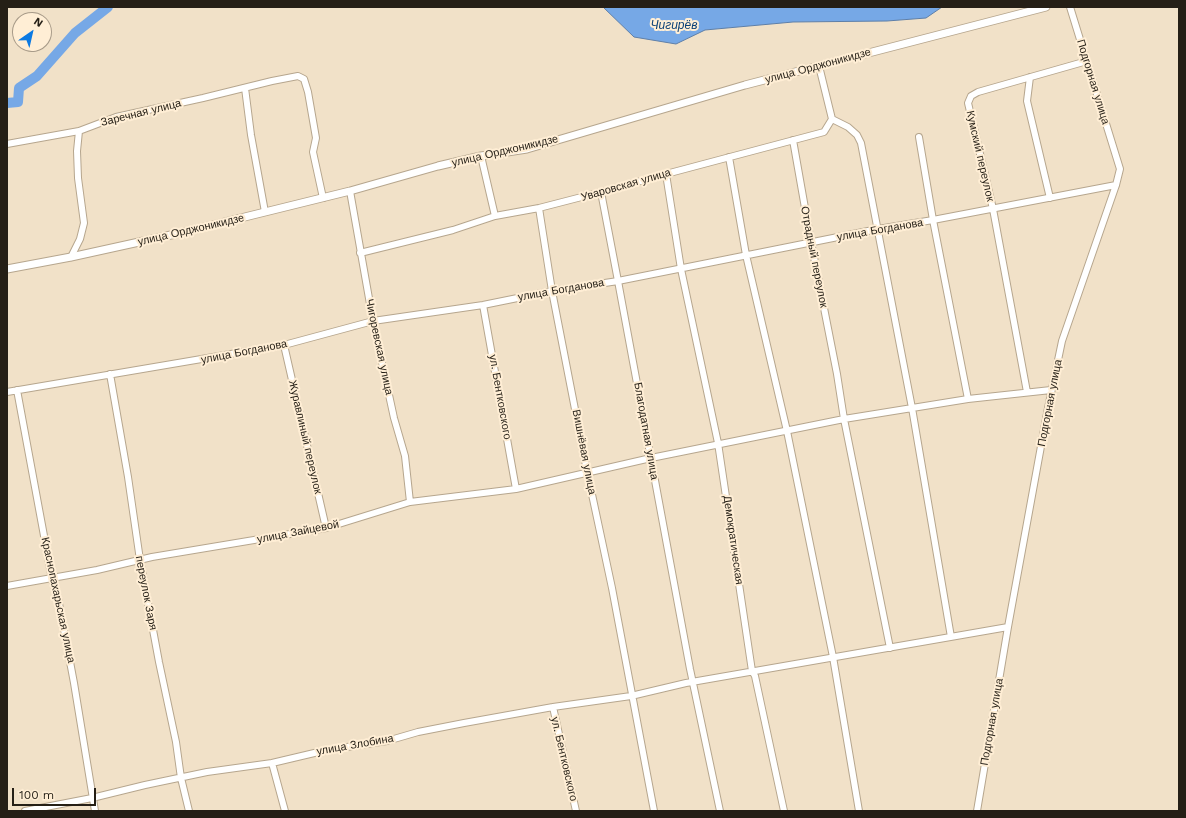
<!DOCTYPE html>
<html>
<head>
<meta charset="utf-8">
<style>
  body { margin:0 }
  #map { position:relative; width:1186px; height:818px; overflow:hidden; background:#f1e1c8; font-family:"Work Sans",sans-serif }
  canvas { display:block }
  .frame { position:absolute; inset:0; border:8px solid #251f16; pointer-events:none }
  .north { position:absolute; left:12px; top:12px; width:40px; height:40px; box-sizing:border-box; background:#ffeed5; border:1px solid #a89b89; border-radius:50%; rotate:34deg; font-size:11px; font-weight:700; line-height:16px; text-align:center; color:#251f16 }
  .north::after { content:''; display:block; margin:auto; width:14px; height:18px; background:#0d7ae2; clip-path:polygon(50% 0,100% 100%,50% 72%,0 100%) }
  .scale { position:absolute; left:12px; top:788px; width:84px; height:18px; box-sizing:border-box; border:2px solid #251f16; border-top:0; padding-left:5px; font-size:12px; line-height:14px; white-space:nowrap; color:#251f16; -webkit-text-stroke:3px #ffeed5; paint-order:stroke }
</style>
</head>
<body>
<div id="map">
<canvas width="1186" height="818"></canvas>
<div class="frame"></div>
<div class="north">N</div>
<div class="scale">100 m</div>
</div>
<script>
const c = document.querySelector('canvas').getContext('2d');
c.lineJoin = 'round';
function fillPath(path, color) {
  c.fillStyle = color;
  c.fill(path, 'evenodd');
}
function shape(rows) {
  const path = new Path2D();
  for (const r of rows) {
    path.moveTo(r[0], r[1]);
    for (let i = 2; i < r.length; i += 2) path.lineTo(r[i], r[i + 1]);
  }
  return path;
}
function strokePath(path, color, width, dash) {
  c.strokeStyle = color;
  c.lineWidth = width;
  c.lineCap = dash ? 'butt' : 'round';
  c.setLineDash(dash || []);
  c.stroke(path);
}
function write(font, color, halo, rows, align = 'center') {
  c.font = font + ' "Work Sans",sans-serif';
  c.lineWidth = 4;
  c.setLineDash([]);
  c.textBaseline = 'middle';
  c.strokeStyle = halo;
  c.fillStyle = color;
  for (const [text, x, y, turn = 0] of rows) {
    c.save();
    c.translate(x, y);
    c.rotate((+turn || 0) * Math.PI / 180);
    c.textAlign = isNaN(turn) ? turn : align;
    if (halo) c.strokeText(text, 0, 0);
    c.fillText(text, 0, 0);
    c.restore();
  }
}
const water = shape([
  [603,7,942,7,926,18,887,21,793,22,705,30,676,44,634,37,603,7]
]);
fillPath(water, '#76a8e6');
strokePath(water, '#5e7fa8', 1);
strokePath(shape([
  [7,103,18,102,19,88,37,76,75,33,108,7]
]), '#76a8e6', 10);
const minor = shape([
  [1030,77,1027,101,1050,198],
  [245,88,251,135,265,212],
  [832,119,848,127,857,135,861,143,912,408,951,637],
  [919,137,933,220,968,399],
  [793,140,811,242,837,374,844,419,890,648],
  [7,144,79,131],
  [481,156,495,216],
  [729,157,746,255,787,431,833,657,859,811],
  [666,174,681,269,718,443,752,671,755,676,784,811],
  [350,191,373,321,394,418,405,456,410,502],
  [601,192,618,281,690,669,720,811],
  [539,208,552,291,587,471,612,588,654,811],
  [360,253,453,230,495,216,539,208,601,192,666,174,824,132,832,119,819,66],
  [71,257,80,239,84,223,78,178,77,151,79,131,116,117,203,98,272,81,298,76,304,79,308,92,316,138,313,152,323,198],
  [483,305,516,489],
  [284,345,326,528],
  [110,374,128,477,140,560,159,662,176,742,181,778,189,811],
  [17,390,52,579,58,598,74,683,95,811],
  [7,392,284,345,373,321,483,305,552,291,618,281,878,229,933,220,1116,185],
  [1027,392,993,209,968,103,971,96,978,92,1087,61],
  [7,586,97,570,152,557,326,528,410,502,516,489,651,458,844,419,968,399,1051,390],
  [553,707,576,811],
  [272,763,285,811],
  [25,811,92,798,145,785,207,772,272,763,327,750,387,741,418,732,464,723,553,707,631,696,686,683,1008,627],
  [977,811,1008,627,1048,408,1062,341,1116,185,1120,169,1070,7]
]);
const tertiary = shape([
  [7,269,71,257,180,233,350,191,438,166,481,156,527,149,745,85,1046,7]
]);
strokePath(minor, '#b6a68e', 8);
strokePath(tertiary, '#b6a68e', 9);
strokePath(minor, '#fff', 6);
strokePath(tertiary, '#fff', 7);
write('11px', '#251f16', '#ffeed5', [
  ["улица Орджоникидзе",818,66,-15],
  ["Подгорная улица",1093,82,73],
  ["Заречная улица",141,113,-14],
  ["улица Орджоникидзе",505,151,-13],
  ["Кумский переулок",980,156,77],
  ["Уваровская улица",626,185,-16],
  ["улица Орджоникидзе",191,230,-13],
  ["улица Богданова",880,230,-10],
  ["Отрадный переулок",814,257,79],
  ["улица Богданова",561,290,-10],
  ["Чигоревская улица",379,347,78],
  ["улица Богданова",244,352,-11],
  ["ул. Бентковского",500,397,80],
  ["Подгорная улица",1050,403,-79],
  ["Благодатная улица",646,431,80],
  ["Журавлиный переулок",305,437,77],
  ["Вишнёвая улица",584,452,79],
  ["улица Зайцевой",298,532,-11],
  ["Демократическая",733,540,82],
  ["переулок Заря",146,593,79],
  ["Краснопахарьская улица",58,600,78],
  ["Подгорная улица",992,722,-80],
  ["улица Злобина",355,745,-10],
  ["ул. Бентковского",564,759,77]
]);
write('italic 12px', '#0b4077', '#ffeed5', [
  ["Чигирёв",674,25]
]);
</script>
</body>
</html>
